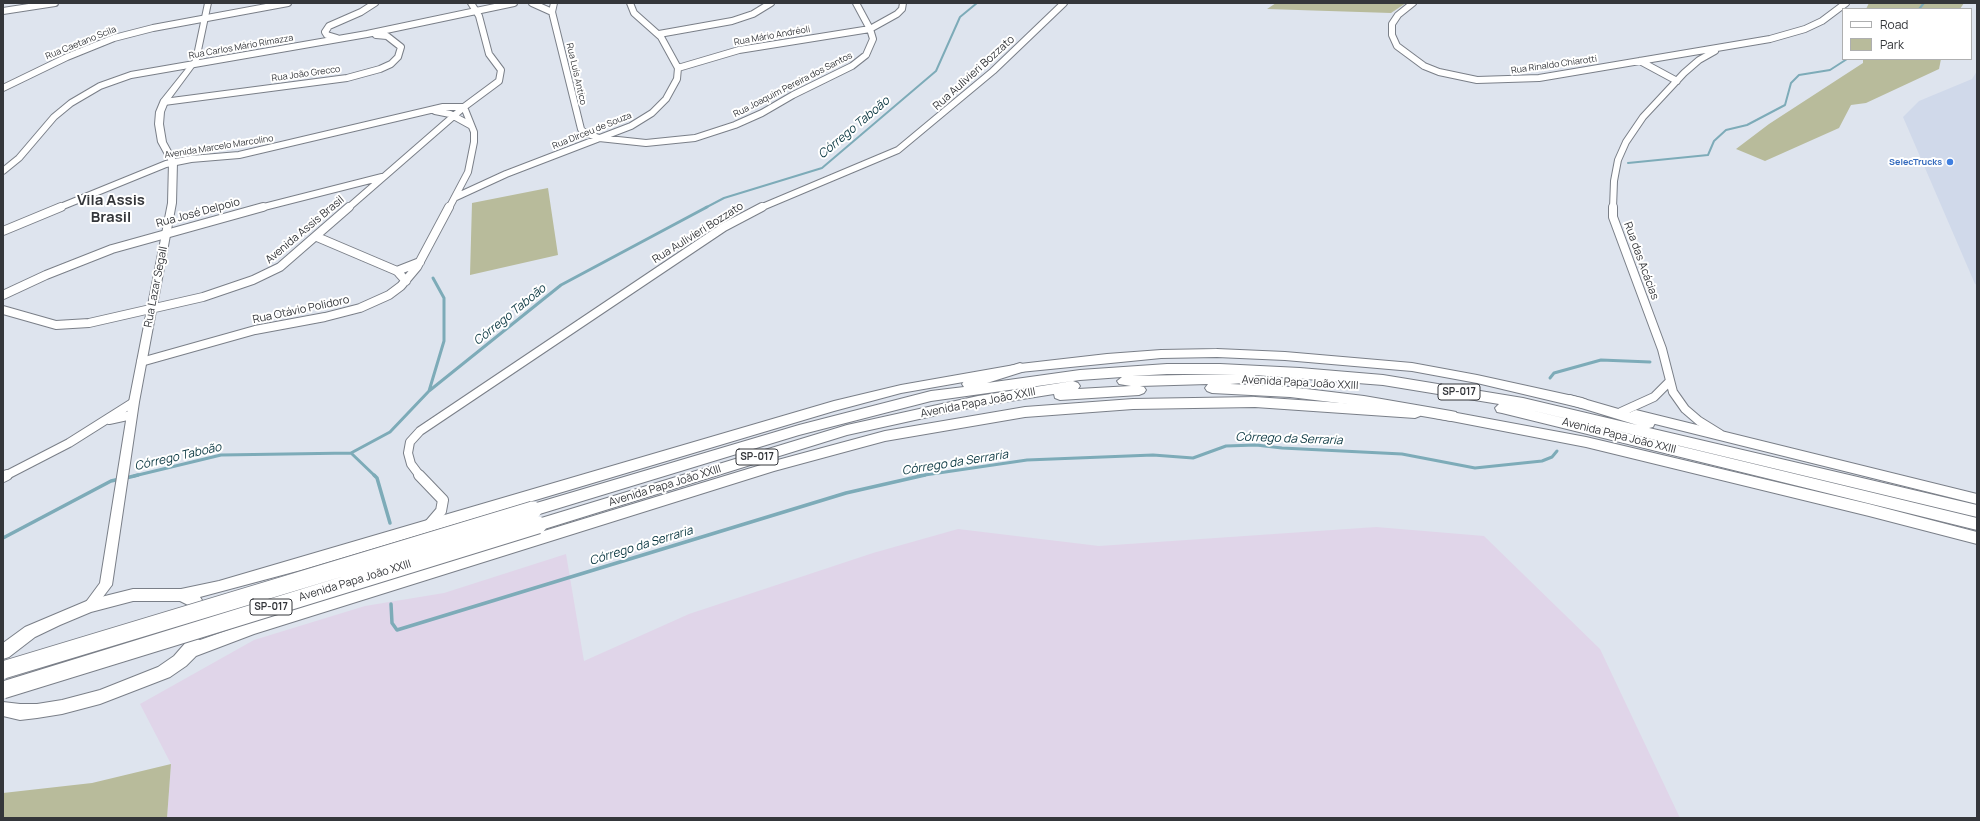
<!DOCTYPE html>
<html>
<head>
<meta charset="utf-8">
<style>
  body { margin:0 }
  #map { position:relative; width:1980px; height:821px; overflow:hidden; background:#dee4ee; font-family:Manrope,sans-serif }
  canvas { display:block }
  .frame { position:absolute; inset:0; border:4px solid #34363a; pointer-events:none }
  .legend { position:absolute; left:1842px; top:8px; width:130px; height:52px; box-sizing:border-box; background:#fff; border:1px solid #aeafb0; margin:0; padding:5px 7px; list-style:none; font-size:12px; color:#34363a }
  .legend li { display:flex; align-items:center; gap:8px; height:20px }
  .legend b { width:20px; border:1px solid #aeafb0 }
</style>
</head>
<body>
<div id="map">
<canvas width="1980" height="821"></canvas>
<div class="frame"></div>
<ul class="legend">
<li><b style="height:5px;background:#fff"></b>Road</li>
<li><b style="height:11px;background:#b8bb9b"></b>Park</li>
</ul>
</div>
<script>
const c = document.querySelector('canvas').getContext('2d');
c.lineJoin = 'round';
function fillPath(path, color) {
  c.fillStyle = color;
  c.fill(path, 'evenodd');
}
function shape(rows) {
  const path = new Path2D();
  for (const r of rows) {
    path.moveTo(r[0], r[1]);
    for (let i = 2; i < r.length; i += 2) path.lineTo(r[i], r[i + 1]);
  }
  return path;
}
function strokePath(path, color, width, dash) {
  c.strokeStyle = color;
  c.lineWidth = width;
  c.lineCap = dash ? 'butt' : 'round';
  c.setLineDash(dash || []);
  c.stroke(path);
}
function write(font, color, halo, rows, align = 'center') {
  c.font = font + ' Manrope,sans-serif';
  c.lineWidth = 4;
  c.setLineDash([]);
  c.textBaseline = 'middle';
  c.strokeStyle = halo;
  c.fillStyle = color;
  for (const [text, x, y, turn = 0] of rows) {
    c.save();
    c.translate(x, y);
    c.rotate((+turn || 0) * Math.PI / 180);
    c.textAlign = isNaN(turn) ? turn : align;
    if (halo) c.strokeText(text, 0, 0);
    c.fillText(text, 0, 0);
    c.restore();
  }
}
fillPath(shape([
  [1977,71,1977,285,1975,284,1903,117,1919,101,1972,79]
]), '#d0d9ea');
fillPath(shape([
  [1376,527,1484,536,1600,649,1680,818,167,818,171,764,140,704,254,640,365,606,444,593,566,554,584,661,689,614,873,553,958,529,1099,546]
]), '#e0d5e9');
fillPath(shape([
  [1276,3,1406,3,1391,13,1267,9],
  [1869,3,1964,3,1960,9,1866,9],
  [1863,59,1941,59,1939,69,1866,103,1851,105,1839,128,1765,161,1736,149,1769,124,1863,63],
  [548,188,558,255,470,275,472,203],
  [171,764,167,818,3,818,3,793,92,783]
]), '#b8bb9b');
strokePath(shape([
  [1919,9,1924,3],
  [1628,163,1708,155,1714,141,1726,130,1747,125,1785,105,1791,83,1799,75,1830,70,1847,59],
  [705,208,724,198,822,168,936,71,960,17,977,3]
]), '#7dabb8', 2);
strokePath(shape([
  [1550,378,1554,373,1601,360,1650,362],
  [429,391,444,341,444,298,433,278],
  [351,453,375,476],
  [134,476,221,455,351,453,390,432,429,391,561,285,707,207],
  [918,476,1027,460,1153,455,1193,458,1226,446,1256,445,1282,448,1402,454,1475,468,1542,461,1552,457,1557,451]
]), '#7dabb8', 3);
strokePath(shape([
  [374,475,377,478,390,523],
  [126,478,138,475],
  [3,538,111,481,120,479],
  [391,604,392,623,397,630,846,493,925,475]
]), '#7dabb8', 3.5);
const minorFar2 = shape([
  [532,3,552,12],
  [554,3,552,12,581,129,585,133,599,138,646,143,695,138,735,125,762,113,793,95,852,66,866,55,873,39,870,29,856,3],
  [1413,3,1398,15,1392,24,1392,35,1397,46,1424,66,1439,72,1477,80,1539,78,1770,39,1805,29,1822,21,1846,3],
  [3,11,55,3],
  [659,34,732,21,753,14,771,3],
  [337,38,327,35,325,32,329,26,361,12,375,3],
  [1640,61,1677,81],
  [678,68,739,50,870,29,897,14,902,9,903,3],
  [3,88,67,57,114,38,153,28,288,3],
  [164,102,347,78,380,69,391,64,398,57,401,47,387,36,376,35],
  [435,111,450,114,470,125],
  [3,171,19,158,54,117,71,103,100,86,131,75,367,34,514,3],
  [456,197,506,174,631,126,652,113,666,99,677,79,678,68,661,37,634,13,630,3],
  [58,208,166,164,191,159,239,155,443,107,464,107,474,132,474,142,468,172,449,208],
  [260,208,382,177],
  [348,208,464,107,499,81,501,70,489,54,479,16,471,3],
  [760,208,898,150,993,71,1064,3],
  [1613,208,1614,181,1618,160,1626,142,1643,117,1684,73,1699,60,1715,51]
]);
const minorFar1 = shape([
  [1613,207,1613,217,1662,349,1673,392,1685,409,1699,421,1720,434],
  [3,231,61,207],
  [317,237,397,271,406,281],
  [397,271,420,262],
  [3,295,46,275,112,249,263,207],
  [3,310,56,325,89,323,203,297,253,280,280,267,349,207],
  [141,362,255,330,325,317,360,308,389,295,401,286,417,267,449,207],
  [1621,412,1654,397,1669,382],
  [109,420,132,415],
  [5,476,69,443,134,402],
  [420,476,411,464,408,453,410,442,420,431,724,227,762,207]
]);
const minor = shape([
  [419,475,443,500,441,511,429,525],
  [3,477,7,475]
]);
const tertiary = shape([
  [205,3,211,3,199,60,168,102,164,112,163,124,166,142,177,162,176,203,139,402,112,585,93,610,89,611,85,610,83,606,100,583,129,402,168,203,169,162,158,142,155,124,156,112,161,100,193,60,205,3]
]);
const primary = shape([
  [1217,349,1285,352,1412,363,1477,375,1582,398,1587,400,1588,403,1587,406,1582,408,1477,383,1412,371,1285,360,1217,357,1161,358,1020,372,901,393,834,411,301,570,200,597,207,608,209,619,206,624,201,626,196,624,192,610,188,605,180,601,133,601,91,612,60,625,35,637,9,657,3,659,3,643,25,627,89,600,133,589,181,589,219,581,834,401,901,385,1020,364,1107,354,1161,350,1217,349],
  [1255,397,1415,408,1420,410,1422,413,1420,416,1415,418,1255,407,1133,409,1025,417,885,441,774,471,254,634,196,656,186,666,170,677,100,704,62,714,37,718,20,720,3,716,3,702,20,704,37,704,62,700,100,690,158,667,174,656,188,640,194,638,200,640,291,608,774,461,885,431,1025,407,1133,399,1255,397],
  [1441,410,1586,437,1869,504,1977,532,1977,544,1869,516,1586,447,1436,418,1434,415,1436,412,1441,410],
  [1636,410,1977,494,1977,504,1631,418,1629,415,1631,412,1636,410]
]);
const trunk = shape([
  [1020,363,1025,365,1027,368,1025,371,987,383,1080,370,1167,364,1220,364,1300,368,1383,375,1523,398,1637,425,1565,403,1563,400,1565,397,1570,395,1653,419,1655,423,1653,427,1649,428,1977,505,1977,517,1522,408,1977,518,1977,530,1502,413,1497,412,1495,408,1499,404,1383,385,1255,375,1258,379,1256,382,1230,384,1290,387,1364,396,1451,411,1456,412,1458,416,1456,420,1451,421,1364,406,1290,397,1212,393,1207,391,1205,388,1208,384,1140,386,1144,387,1146,390,1144,393,1139,395,1060,400,1055,398,1054,394,978,406,847,435,538,531,533,529,530,525,533,521,538,519,847,425,978,396,1073,381,1078,383,1080,386,1078,389,1131,386,1119,384,1117,381,1122,377,1080,380,931,401,799,435,533,516,528,514,525,510,528,506,533,504,799,425,931,391,964,387,962,384,964,381,1020,363],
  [1167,374,1236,374,1132,376,1167,374]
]);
strokePath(minorFar2, '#7a7f88', 8);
strokePath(minorFar1, '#7a7f88', 10);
strokePath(minor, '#7a7f88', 12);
strokePath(tertiary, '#7a7f88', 2);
strokePath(primary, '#7a7f88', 2);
strokePath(trunk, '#7a7f88', 2);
strokePath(minorFar2, '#fff', 6);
strokePath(minorFar1, '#fff', 8);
strokePath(minor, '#fff', 10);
fillPath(tertiary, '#fff');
fillPath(primary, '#fff');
fillPath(trunk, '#fff');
const trunkBridge = shape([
  [3,670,533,510],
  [3,690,538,525]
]);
strokePath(trunkBridge, '#7a7f88', 19, []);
strokePath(trunkBridge, '#fff', 17);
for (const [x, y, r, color] of [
  [1950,162,4,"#3f7fe0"]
]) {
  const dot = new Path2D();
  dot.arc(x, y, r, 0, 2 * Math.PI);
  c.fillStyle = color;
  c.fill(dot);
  strokePath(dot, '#fff', 1.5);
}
write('9px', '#34363a', '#fff', [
  ["Rua Mário Andréoli",772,36,-10],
  ["Rua Caetano Scila",81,43,-22],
  ["Rua Carlos Mário Rimazza",241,47,-10],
  ["Rua Rinaldo Chiarotti",1554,65,-8],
  ["Rua João Grecco",306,74,-8],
  ["Rua Luís Antico",576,74,77],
  ["Rua Joaquim Pereira dos Santos",793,85,-27],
  ["Rua Dirceu de Souza",592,131,-22],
  ["Avenida Marcelo Marcolino",219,147,-9]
]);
write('bold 9px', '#366cbe', '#fff', [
  ["SelecTrucks",1942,162]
], 'right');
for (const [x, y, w] of [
  [1459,392,42],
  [757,457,42],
  [271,607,42]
]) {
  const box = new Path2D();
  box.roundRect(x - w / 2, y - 8, w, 16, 3);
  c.fillStyle = '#fff';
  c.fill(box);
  strokePath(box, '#34363a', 1);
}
write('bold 10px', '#34363a', null, [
  ["SP-017",1459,392],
  ["SP-017",757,457],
  ["SP-017",271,607]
]);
write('11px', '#34363a', '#fff', [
  ["Rua Aulivieri Bozzato",974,73,-42],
  ["Rua José Delpoio",198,213,-15],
  ["Avenida Assis Brasil",305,230,-40],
  ["Rua Aulivieri Bozzato",698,233,-32],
  ["Rua das Acácias",1641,261,70],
  ["Rua Lazar Segall",156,287,-79],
  ["Rua Otávio Polidoro",301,310,-12],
  ["Avenida Papa João XXIII",1300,383,3],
  ["Avenida Papa João XXIII",978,403,-11],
  ["Avenida Papa João XXIII",1619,436,14],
  ["Avenida Papa João XXIII",665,486,-17],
  ["Avenida Papa João XXIII",355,581,-17]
]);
write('italic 12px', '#0a3741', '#fff', [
  ["Córrego Taboão",854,128,-40],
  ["Córrego Taboão",510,315,-39],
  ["Córrego da Serraria",1289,439,2],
  ["Córrego Taboão",178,457,-13],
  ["Córrego da Serraria",955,463,-9],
  ["Córrego da Serraria",641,546,-17]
]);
write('bold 15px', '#34363a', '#fff', [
  ["Vila Assis",111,201],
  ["Brasil",111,218]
]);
</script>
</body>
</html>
